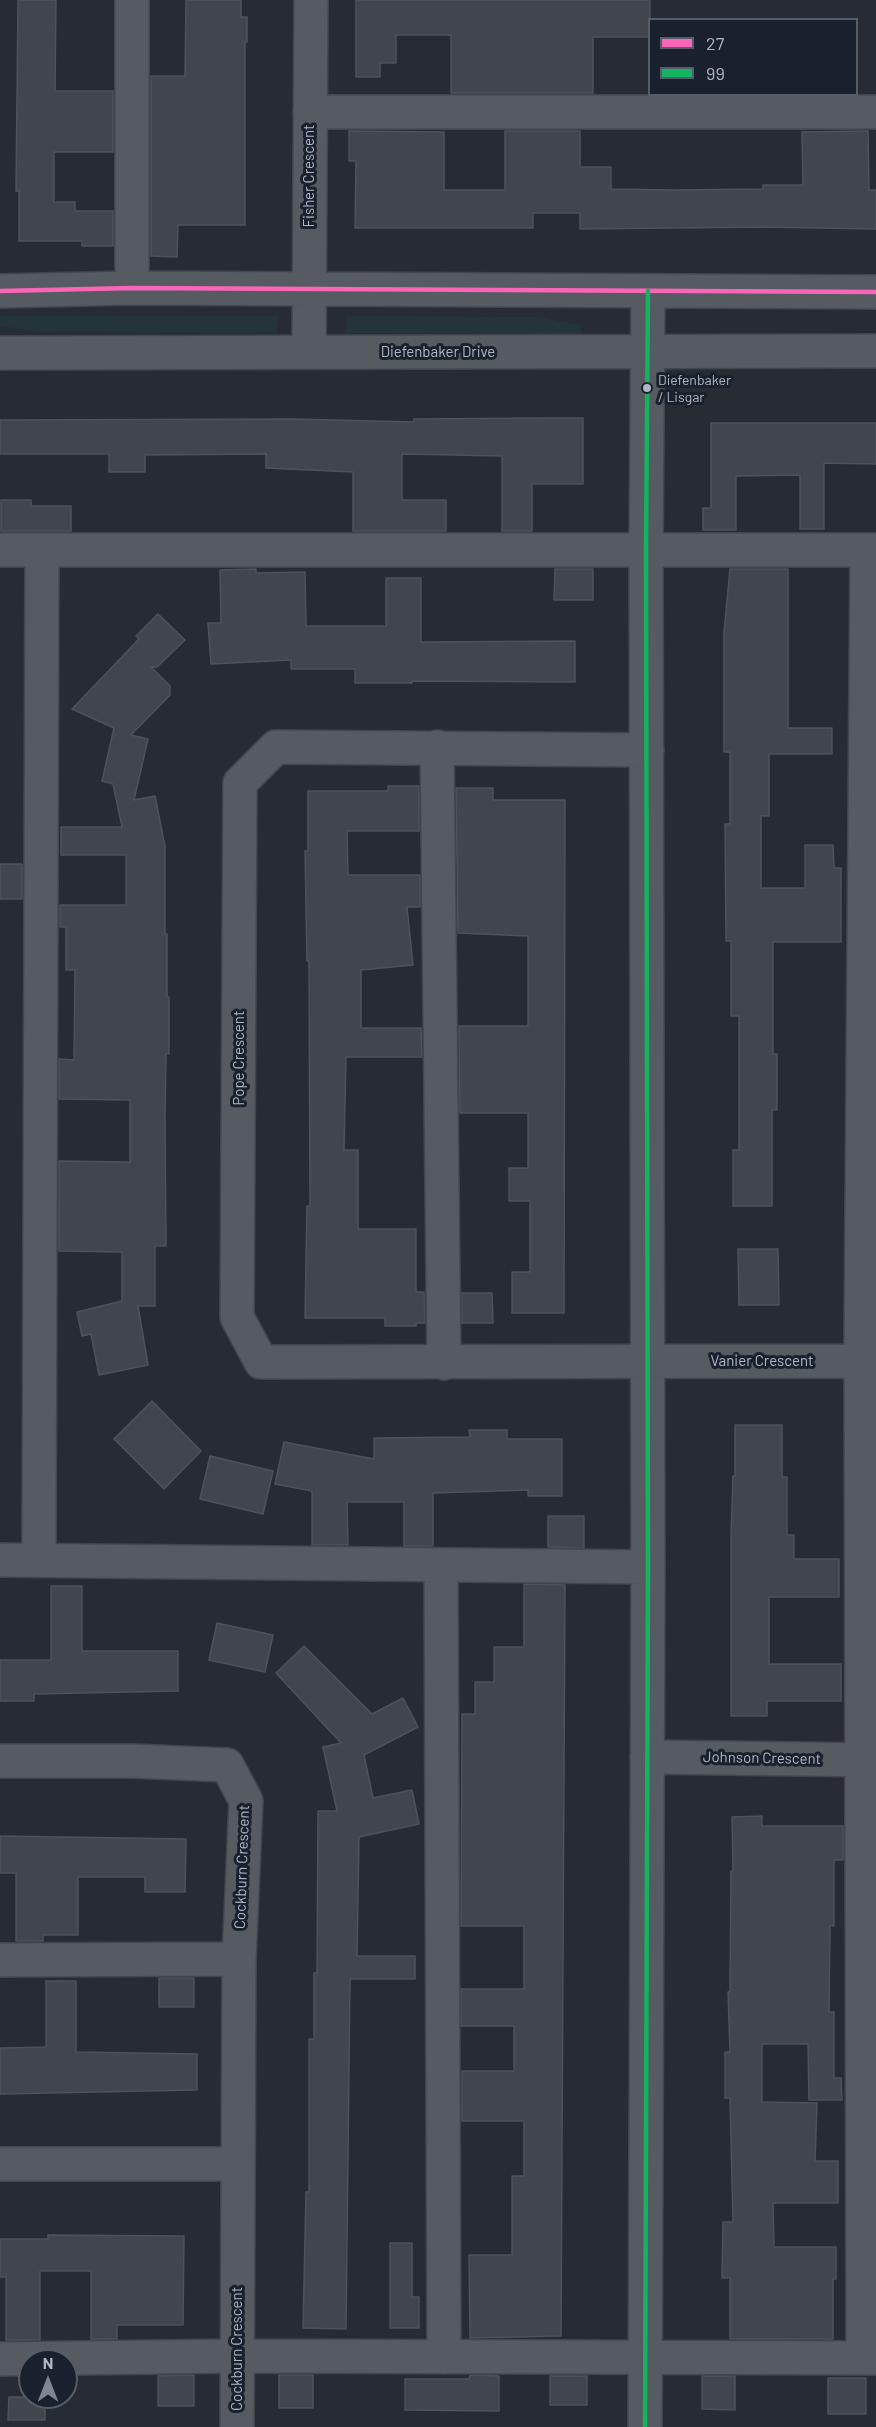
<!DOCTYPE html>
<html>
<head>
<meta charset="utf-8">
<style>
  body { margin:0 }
  #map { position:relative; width:876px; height:2427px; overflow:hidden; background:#272b33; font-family:Barlow,sans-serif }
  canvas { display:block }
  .legend { position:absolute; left:648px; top:18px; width:210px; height:78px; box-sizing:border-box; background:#1a212e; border:2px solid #565d6a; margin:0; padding:8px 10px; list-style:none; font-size:18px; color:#afb7c5 }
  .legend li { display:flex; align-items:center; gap:12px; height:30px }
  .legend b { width:30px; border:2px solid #565d6a }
  .north { position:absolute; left:18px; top:2349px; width:60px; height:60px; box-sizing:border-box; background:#1a212e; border:2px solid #565d6a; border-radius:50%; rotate:0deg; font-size:16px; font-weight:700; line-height:24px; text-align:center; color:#afb7c5 }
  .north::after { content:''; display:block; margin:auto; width:21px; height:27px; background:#7f8692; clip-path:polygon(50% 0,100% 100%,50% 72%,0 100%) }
</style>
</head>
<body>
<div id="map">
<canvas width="876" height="2427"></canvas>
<ul class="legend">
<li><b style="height:8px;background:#fa66b7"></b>27</li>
<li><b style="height:8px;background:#13b361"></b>99</li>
</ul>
<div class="north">N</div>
</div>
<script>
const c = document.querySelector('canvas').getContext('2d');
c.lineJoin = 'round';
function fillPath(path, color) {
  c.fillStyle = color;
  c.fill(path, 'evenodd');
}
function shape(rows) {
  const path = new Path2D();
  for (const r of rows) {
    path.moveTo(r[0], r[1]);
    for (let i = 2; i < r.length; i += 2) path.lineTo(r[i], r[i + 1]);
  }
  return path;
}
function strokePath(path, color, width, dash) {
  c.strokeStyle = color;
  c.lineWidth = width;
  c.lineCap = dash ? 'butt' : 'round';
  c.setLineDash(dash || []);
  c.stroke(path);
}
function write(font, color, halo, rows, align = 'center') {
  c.font = font + ' Barlow,sans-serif';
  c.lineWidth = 6;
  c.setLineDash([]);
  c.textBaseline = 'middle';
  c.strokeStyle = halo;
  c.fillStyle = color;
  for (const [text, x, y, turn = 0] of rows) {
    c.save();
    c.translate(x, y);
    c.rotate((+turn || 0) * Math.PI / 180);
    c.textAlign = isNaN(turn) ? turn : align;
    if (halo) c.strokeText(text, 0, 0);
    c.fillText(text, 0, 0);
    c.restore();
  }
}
fillPath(shape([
  [0,316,277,316,277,333,43,332,0,326],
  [347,316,538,317,581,325,581,334,346,333]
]), '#243539');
const building = shape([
  [18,0,56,0,55,91,113,91,113,152,54,152,54,202,75,202,75,211,113,211,113,246,82,246,82,241,19,241,19,191,16,191,18,0],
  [186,0,241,0,241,17,247,17,247,42,245,42,245,225,178,225,177,257,151,256,151,76,185,76,186,0],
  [356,0,650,0,650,37,593,37,593,93,451,93,451,35,396,35,396,63,380,63,380,77,356,77,356,0],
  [349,131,444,132,444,190,505,190,505,131,580,131,580,167,611,167,611,189,674,190,763,189,763,185,803,185,802,132,868,131,869,190,876,190,876,229,763,227,580,229,580,213,533,213,533,228,355,228,356,161,349,161,349,131],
  [548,418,583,418,583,484,532,484,532,531,502,531,502,456,402,454,402,500,446,500,446,531,353,531,353,472,266,468,266,454,145,455,145,472,109,472,109,454,0,454,0,420,295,419,414,422,414,419,548,418],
  [711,423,876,423,876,464,824,463,824,529,800,529,800,475,736,476,736,530,703,530,703,508,711,508,711,423],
  [1,500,31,500,31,506,71,506,71,531,1,531,1,500],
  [256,569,256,573,305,572,306,626,386,626,386,578,421,578,421,642,575,641,575,682,412,681,412,683,355,683,355,669,291,669,291,660,211,664,208,623,221,623,220,570,256,569],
  [555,569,593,569,593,600,554,600,555,569],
  [730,569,788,569,788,728,832,728,832,754,769,754,769,816,761,816,761,888,805,888,805,845,833,845,834,868,841,868,841,942,773,942,773,1054,777,1054,777,1110,772,1110,772,1206,733,1206,733,1150,739,1150,739,1016,731,1016,731,941,726,941,725,824,730,824,730,752,724,752,724,632,730,569],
  [158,614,185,640,157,667,151,667,170,686,170,695,131,735,148,739,134,800,155,796,165,847,165,934,167,934,167,997,169,997,169,1054,166,1054,165,1116,166,1246,155,1246,155,1306,138,1306,148,1365,99,1375,91,1334,82,1336,77,1312,122,1301,122,1252,59,1251,59,1161,130,1162,130,1100,59,1099,59,1059,74,1060,75,970,66,970,66,927,60,927,60,905,126,905,126,855,61,855,61,827,122,827,113,784,102,781,114,728,72,709,139,639,136,636,158,614],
  [388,786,419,786,419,831,347,831,348,875,420,875,420,907,407,907,413,965,361,970,361,1028,421,1028,422,1057,346,1057,344,1150,358,1150,358,1229,416,1229,416,1292,424,1292,425,1323,416,1323,416,1326,385,1326,385,1318,305,1318,307,1206,310,1206,309,961,307,961,305,851,308,851,308,791,388,791,388,786],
  [456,788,493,788,493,800,565,800,564,1313,512,1313,512,1272,530,1272,530,1201,509,1201,509,1168,528,1168,528,1113,460,1113,459,1026,528,1026,528,936,458,933,456,788],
  [0,864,22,864,22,899,0,899,0,864],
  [738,1249,778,1249,779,1305,739,1305,738,1249],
  [462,1293,492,1293,493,1323,462,1323,462,1293],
  [152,1401,201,1451,164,1489,114,1439,152,1401],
  [735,1425,782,1425,782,1477,787,1477,787,1535,794,1535,794,1559,839,1559,839,1597,769,1597,769,1664,841,1664,841,1701,767,1701,767,1716,731,1716,731,1535,733,1476,735,1476,735,1425],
  [469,1430,507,1430,507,1439,562,1439,562,1496,528,1496,528,1490,433,1493,433,1546,404,1546,404,1502,347,1502,348,1545,312,1545,312,1491,275,1484,284,1442,374,1459,374,1438,470,1437,469,1430],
  [210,1456,273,1471,263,1514,200,1499,210,1456],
  [548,1516,584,1516,584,1548,548,1547,548,1516],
  [524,1584,565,1585,561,2336,470,2338,469,2255,512,2255,512,2176,524,2176,524,2121,462,2121,462,2071,514,2071,514,2026,461,2026,461,1989,524,1989,524,1926,461,1926,462,1714,475,1714,475,1682,494,1682,494,1647,524,1647,524,1584],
  [51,1586,82,1586,82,1651,178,1651,178,1691,34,1694,34,1701,0,1701,0,1660,51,1660,51,1586],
  [217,1623,273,1635,265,1672,209,1660,217,1623],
  [304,1646,372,1714,403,1698,418,1727,364,1755,373,1798,412,1790,419,1824,359,1837,357,1956,415,1956,415,1979,350,1979,346,2329,303,2328,306,2192,309,2192,309,2039,314,2039,314,1973,317,1973,318,1811,337,1811,323,1747,341,1743,276,1673,304,1646],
  [762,1816,762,1826,843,1826,843,1860,834,1860,834,1926,830,1926,829,2012,834,2012,834,2078,841,2078,842,2100,809,2100,808,2044,762,2044,762,2102,817,2103,815,2161,838,2161,838,2203,773,2203,774,2247,836,2247,836,2279,833,2279,833,2339,730,2339,730,2278,722,2278,723,2222,733,2222,730,2098,725,2098,725,2052,730,2052,728,1992,730,1992,731,1871,733,1871,732,1817,762,1816],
  [0,1836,186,1839,185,1892,145,1892,145,1877,78,1877,78,1935,43,1935,43,1941,16,1941,16,1873,0,1873,0,1836],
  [159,1978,194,1978,194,2007,159,2007,159,1978],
  [46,1981,76,1981,76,2052,197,2054,197,2090,0,2094,0,2048,46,2047,46,1981],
  [48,2235,184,2236,183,2325,117,2325,117,2339,91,2339,91,2271,40,2271,40,2340,6,2340,6,2277,0,2277,0,2239,48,2239,48,2235],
  [390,2243,412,2243,412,2297,419,2297,419,2328,390,2328,390,2243],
  [194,2375,194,2406,158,2406,158,2376,194,2375],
  [279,2375,313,2375,313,2408,279,2408,279,2375],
  [470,2375,499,2376,499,2411,405,2410,405,2379,469,2379,470,2375],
  [550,2376,587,2376,587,2405,550,2405,550,2376],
  [702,2376,735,2376,735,2410,702,2409,702,2376],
  [828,2378,866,2378,866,2414,828,2414,828,2378],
  [9,2397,45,2397,45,2420,8,2420,9,2397]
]);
fillPath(building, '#41454c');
strokePath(building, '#4e535b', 1.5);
const minor = shape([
  [310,112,876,112],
  [132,288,132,0],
  [0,291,132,288,876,292],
  [309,352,311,0],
  [0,353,876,351],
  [0,550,876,550],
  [437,747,444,1363],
  [647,750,276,747,240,783,237,1317,261,1362,876,1361],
  [0,1560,648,1567],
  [39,1560,42,550],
  [441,1566,444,2357],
  [647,1757,876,1760],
  [0,1761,132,1761,227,1765,246,1801,239,1959,237,2427],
  [0,1960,239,1959],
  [0,2164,238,2164],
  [863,2358,861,1340,867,550],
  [0,2359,238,2356,876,2358],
  [645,2427,648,1567,646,550,648,291]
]);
strokePath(minor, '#42464c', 36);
strokePath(minor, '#565a61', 33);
strokePath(shape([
  [0,291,132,288,876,292]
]), '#fa66b7', 4.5);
strokePath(shape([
  [645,2427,648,1567,646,550,648,291]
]), '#13b361', 4.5);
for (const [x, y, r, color] of [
  [647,388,5,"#afb7c5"]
]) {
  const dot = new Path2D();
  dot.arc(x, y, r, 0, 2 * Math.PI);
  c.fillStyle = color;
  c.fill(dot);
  strokePath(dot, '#1a212e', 2);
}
write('14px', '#afb7c5', '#1a212e', [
  ["Diefenbaker",658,380],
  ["/ Lisgar",658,397]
], 'left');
write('15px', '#afb7c5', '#1a212e', [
  ["Fisher Crescent",309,176,-90],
  ["Diefenbaker Drive",438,352],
  ["Pope Crescent",239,1058,-90],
  ["Vanier Crescent",762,1361],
  ["Johnson Crescent",762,1758,1],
  ["Cockburn Crescent",242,1867,-88],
  ["Cockburn Crescent",237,2349,-90]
]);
</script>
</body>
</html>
